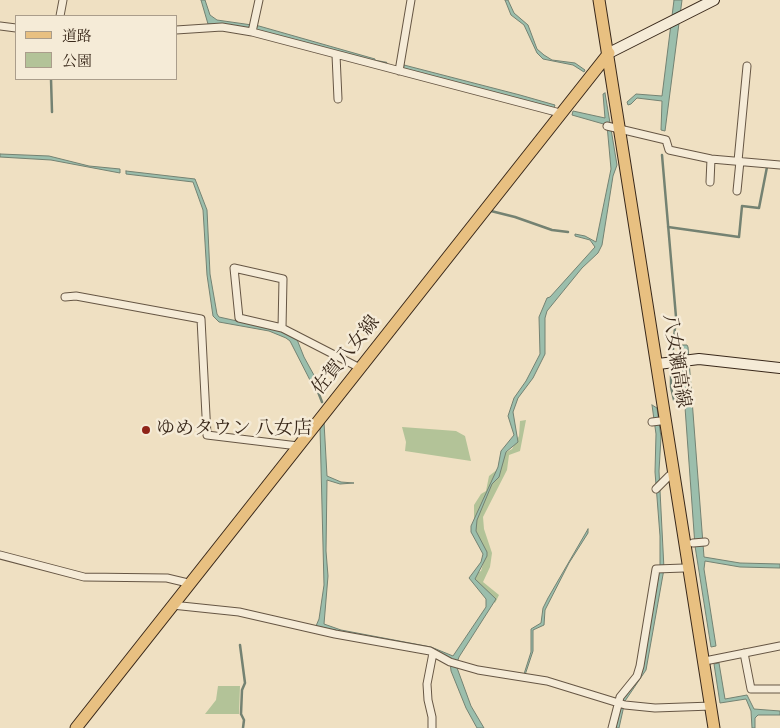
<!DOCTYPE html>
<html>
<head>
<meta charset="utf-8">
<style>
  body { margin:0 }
  #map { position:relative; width:780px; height:728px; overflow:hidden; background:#efe0c2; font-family:"IM FELL DW Pica","Noto Serif JP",serif }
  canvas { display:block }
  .legend { position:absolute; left:15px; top:15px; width:162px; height:65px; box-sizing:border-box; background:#f5ebd7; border:1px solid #aa9d8b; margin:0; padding:6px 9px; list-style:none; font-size:15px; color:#39281a }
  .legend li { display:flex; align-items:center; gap:10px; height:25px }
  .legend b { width:25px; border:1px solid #aa9d8b }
</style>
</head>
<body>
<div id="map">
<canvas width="780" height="728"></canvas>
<ul class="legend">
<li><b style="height:6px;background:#e8c081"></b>道路</li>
<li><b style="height:14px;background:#b3c398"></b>公園</li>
</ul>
</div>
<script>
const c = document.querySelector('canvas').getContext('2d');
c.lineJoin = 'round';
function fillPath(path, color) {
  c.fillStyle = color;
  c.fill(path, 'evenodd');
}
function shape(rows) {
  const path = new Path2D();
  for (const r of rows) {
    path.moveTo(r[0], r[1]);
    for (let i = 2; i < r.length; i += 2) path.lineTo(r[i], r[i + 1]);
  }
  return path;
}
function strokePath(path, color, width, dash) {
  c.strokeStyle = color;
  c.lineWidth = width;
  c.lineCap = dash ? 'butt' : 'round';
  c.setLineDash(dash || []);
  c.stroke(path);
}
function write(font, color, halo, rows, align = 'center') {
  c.font = font + ' "IM FELL DW Pica","Noto Serif JP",serif';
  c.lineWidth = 5;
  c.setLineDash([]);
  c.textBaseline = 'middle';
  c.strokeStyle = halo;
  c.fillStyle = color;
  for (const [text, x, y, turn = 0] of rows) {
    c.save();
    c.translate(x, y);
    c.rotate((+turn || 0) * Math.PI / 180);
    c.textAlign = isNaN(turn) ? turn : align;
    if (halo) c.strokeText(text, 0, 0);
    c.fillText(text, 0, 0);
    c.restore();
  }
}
fillPath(shape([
  [526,420,520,451,509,455,507,470,483,517,484,529,492,553,490,567,483,582,499,595,495,603,476,584,474,574,481,571,486,553,474,537,474,505,481,494,486,491,489,476,498,469,503,454,512,449,519,436,520,421],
  [402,427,456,431,465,436,471,461,405,451,406,442],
  [218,686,240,686,239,714,205,714,216,700]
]), '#b3c398');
const water = shape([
  [201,0,205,0,210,15,217,20,259,26,375,59,375,63,238,26,208,24,201,0],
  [505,0,508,0,514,13,528,25,537,49,544,55,552,60,575,63,585,70,584,72,573,65,543,59,537,53,524,25,511,15,505,0],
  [674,0,682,0,665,131,661,130,662,101,637,98,631,104,628,105,627,102,636,94,662,96,674,0],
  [404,65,520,95,555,105,553,110,403,70,404,65],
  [605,93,617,165,613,176,602,245,598,253,582,268,547,311,545,318,545,354,533,378,518,398,513,412,518,442,506,452,499,477,492,484,477,520,476,531,487,552,487,556,475,579,496,599,459,657,456,665,471,706,484,728,477,728,466,708,451,671,450,661,438,652,316,626,319,619,324,585,320,427,324,422,327,476,341,482,354,483,340,484,327,480,326,551,328,576,324,624,341,630,431,647,453,656,486,607,486,599,469,578,481,562,483,554,471,532,471,526,498,467,501,451,514,435,508,416,514,398,526,381,540,354,539,317,547,298,550,297,595,247,590,240,575,236,575,234,585,236,596,242,611,169,607,125,572,115,573,111,605,118,603,94,605,93],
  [0,154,49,156,89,166,120,169,120,173,51,160,0,157,0,154],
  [126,171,195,179,207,210,210,274,217,314,219,317,278,330,296,337,304,357,321,388,313,386,290,341,286,338,269,331,219,322,213,316,207,275,203,210,193,182,126,174,126,171],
  [679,345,687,345,688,347,704,557,740,563,780,564,780,568,740,567,705,561,704,569,716,646,711,647,695,546,681,352,679,345],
  [652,405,657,408,661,437,659,471,664,569,646,670,625,701,619,728,613,728,623,697,643,667,660,567,660,536,655,472,656,434,652,405],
  [588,529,588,533,569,563,545,610,544,625,533,630,533,651,525,675,524,674,531,652,531,629,541,623,543,608,548,598,588,529],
  [719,663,725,699,747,695,754,709,780,711,780,715,758,715,755,718,755,728,752,728,751,711,746,699,720,703,714,664,719,663]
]);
fillPath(water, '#9bbeac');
strokePath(water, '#748272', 1);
strokePath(shape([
  [375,61,386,63],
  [51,79,52,112],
  [662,155,676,317,672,360],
  [491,211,515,217,552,230,568,232],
  [668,227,739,237,742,206,759,208,767,167],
  [671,366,671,387,674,400],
  [315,384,322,402],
  [240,645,245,683,242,690,241,714,244,720,243,728]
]), '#748272', 2.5);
const street = shape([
  [60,16,63,0],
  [0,26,16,28],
  [176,30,222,27,252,32,560,113],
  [252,32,259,0],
  [336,55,338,99],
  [399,71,411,0],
  [607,126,666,140,669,150,711,159,780,165],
  [738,161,747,66],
  [710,182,711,159],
  [737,191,740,161],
  [65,297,76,296,201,319,207,435,298,446],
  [282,328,283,279,234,268,239,318,282,328,360,368],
  [652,422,660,421],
  [656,489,669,476],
  [693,543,705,542],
  [0,555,84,577,167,578,188,583],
  [172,605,239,612,335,634,430,651,450,662,478,670,547,681,625,705,655,708,712,706],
  [744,653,751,689,780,689],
  [705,661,780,646],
  [432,728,432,717,428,700,427,684,433,653],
  [612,728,620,697,637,676,640,666,656,569,684,568]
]);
const secondary = shape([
  [609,53,714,0],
  [658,364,699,359,780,368]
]);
const primary = shape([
  [599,0,714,728],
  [76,728,609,53]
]);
strokePath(street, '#665644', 9);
strokePath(secondary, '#39281a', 12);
strokePath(primary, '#39281a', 13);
strokePath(street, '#f5ebd7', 7);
strokePath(secondary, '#f5ebd7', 10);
strokePath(primary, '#e8c081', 11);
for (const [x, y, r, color] of [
  [146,430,5,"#8f2418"]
]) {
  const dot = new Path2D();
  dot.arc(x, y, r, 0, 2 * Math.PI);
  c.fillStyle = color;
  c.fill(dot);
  strokePath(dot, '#f5ebd7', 2);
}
write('19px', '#39281a', '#f5ebd7', [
  ["佐賀八女線",347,356,-51],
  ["八女瀬高線",675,361,81]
]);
write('19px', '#39281a', '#f5ebd7', [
  ["ゆめタウン 八女店",156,430]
], 'left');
</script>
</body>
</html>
